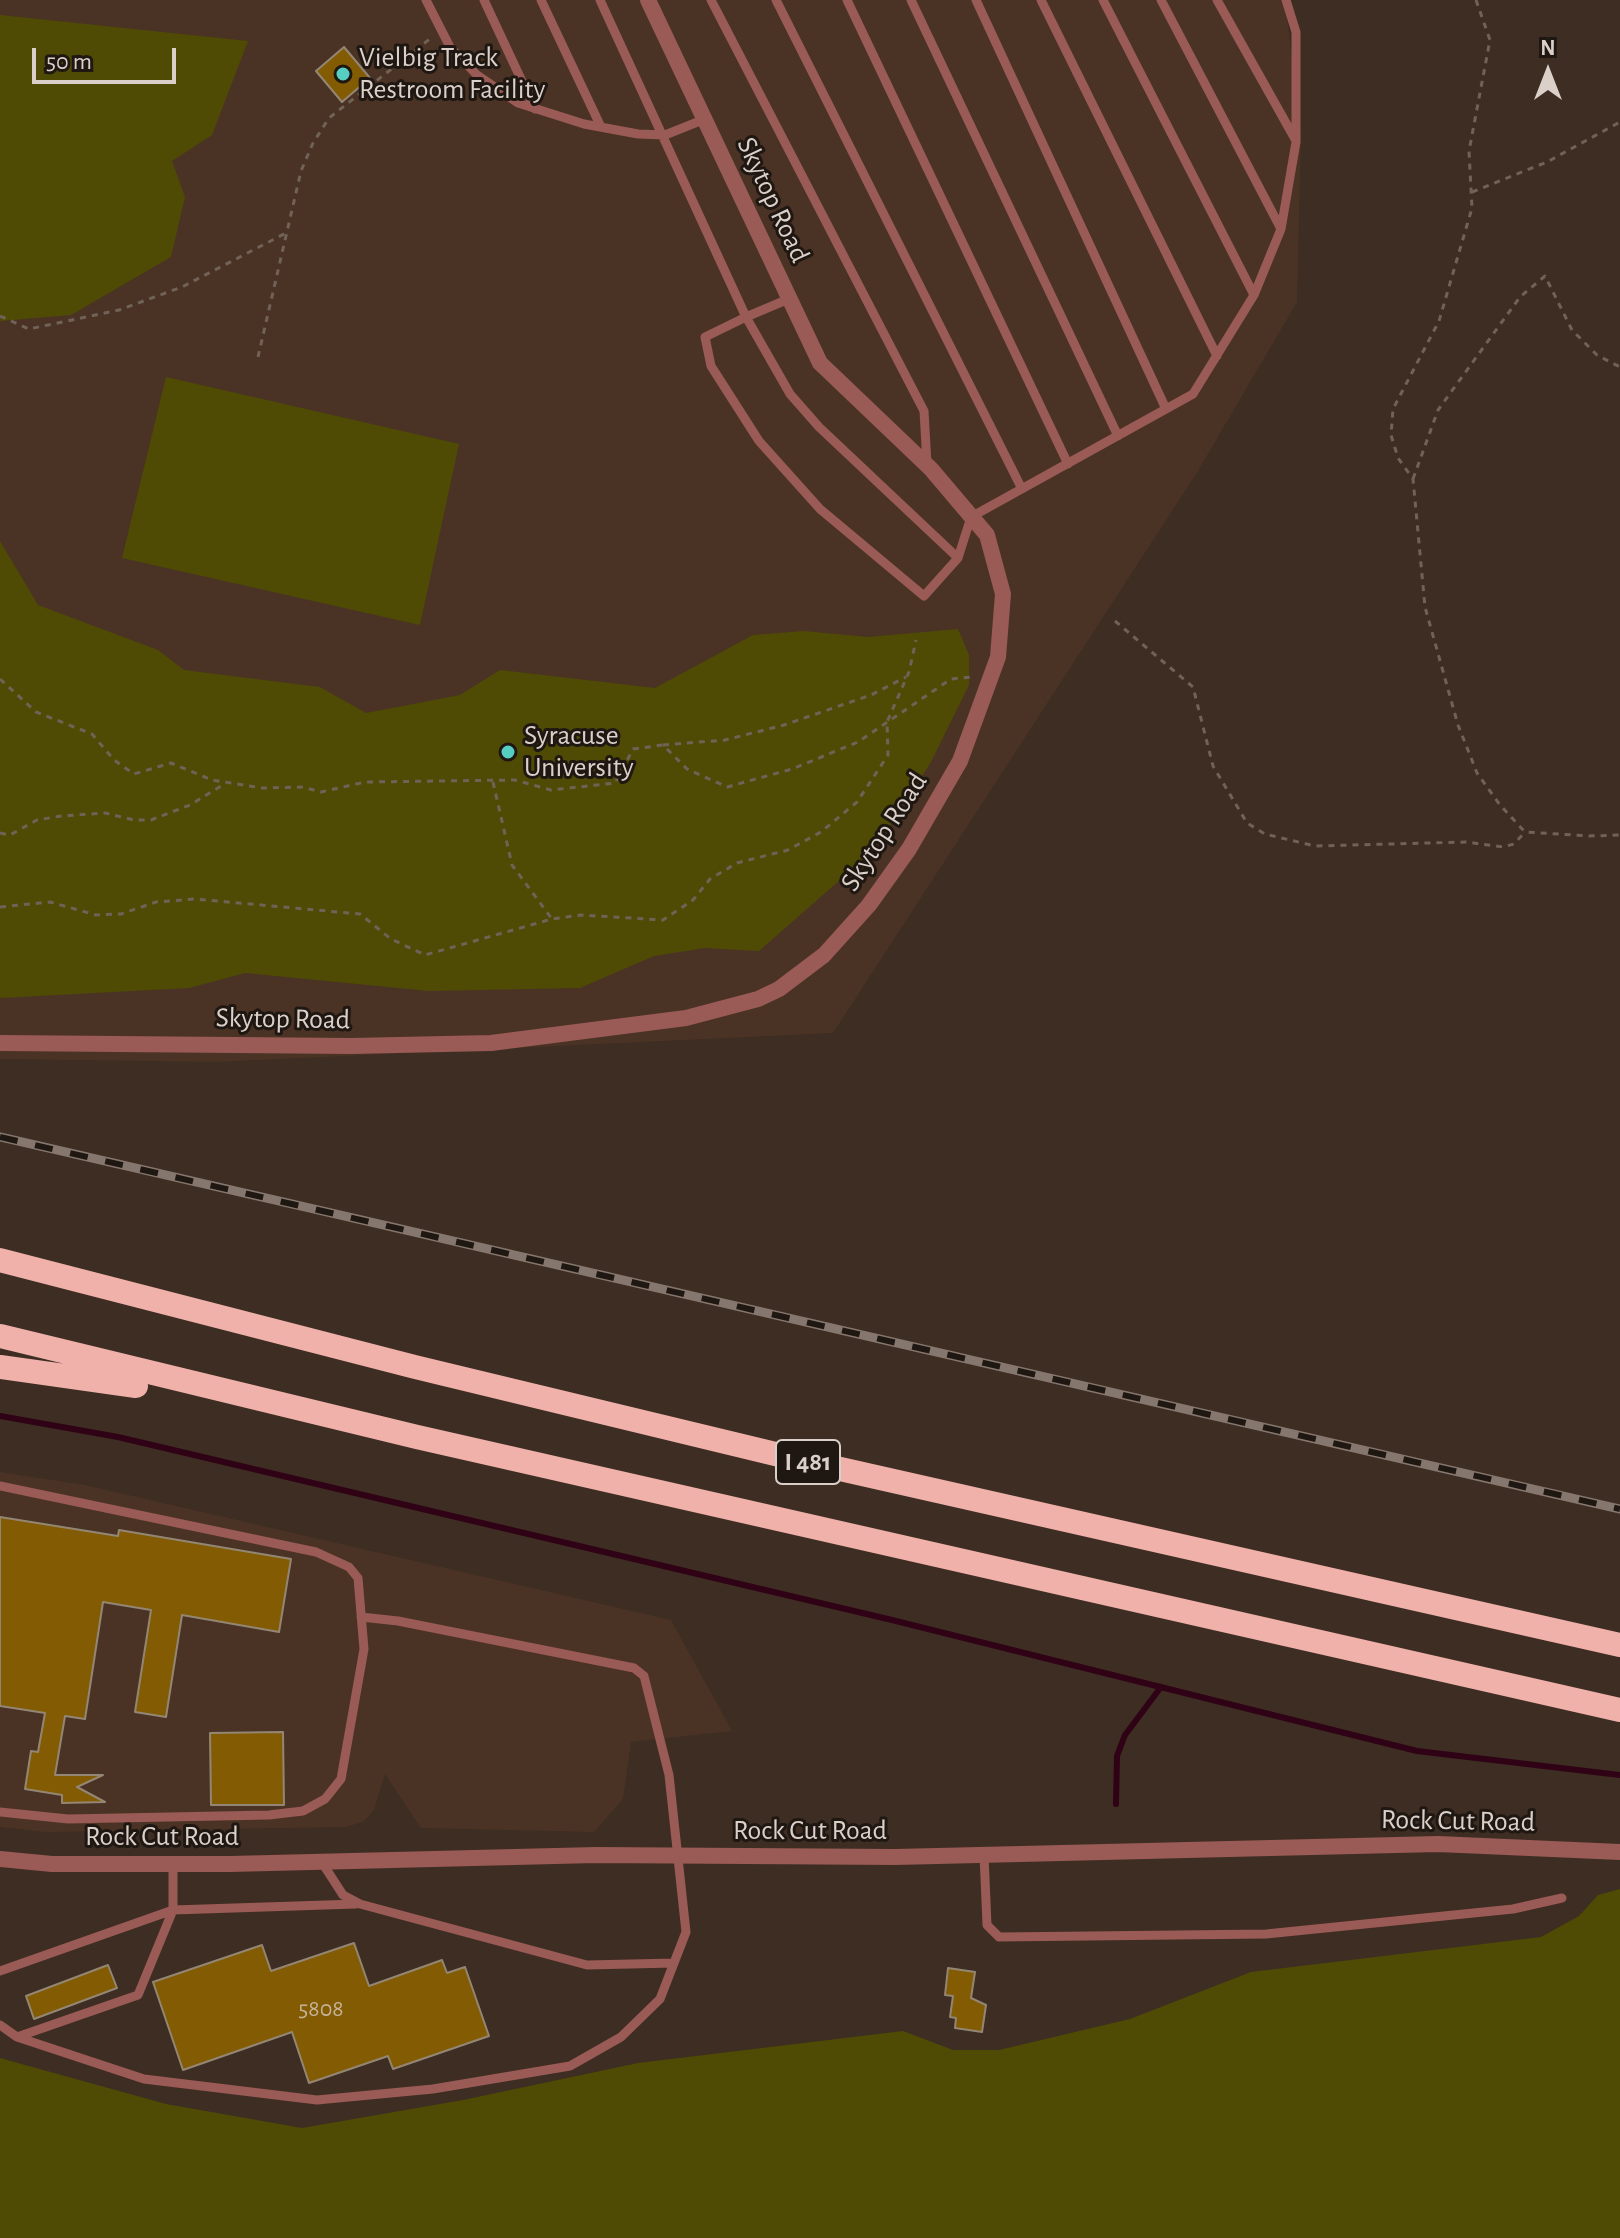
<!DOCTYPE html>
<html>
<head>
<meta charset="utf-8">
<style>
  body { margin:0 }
  #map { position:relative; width:1620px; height:2238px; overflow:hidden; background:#3e2d22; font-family:"Alegreya Sans",sans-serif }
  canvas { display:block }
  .north { position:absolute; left:1508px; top:32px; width:80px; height:80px; -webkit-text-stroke:6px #1f1712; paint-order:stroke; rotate:0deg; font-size:22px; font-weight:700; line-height:32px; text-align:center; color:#dbd0c9 }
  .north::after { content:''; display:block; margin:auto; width:28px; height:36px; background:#dbd0c9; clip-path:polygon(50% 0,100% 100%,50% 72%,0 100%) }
  .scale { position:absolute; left:32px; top:48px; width:144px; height:36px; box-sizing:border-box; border:4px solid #dbd0c9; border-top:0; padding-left:10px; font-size:24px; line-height:28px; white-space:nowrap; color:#dbd0c9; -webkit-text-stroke:6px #1f1712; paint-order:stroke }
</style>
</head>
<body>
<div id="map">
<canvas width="1620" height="2238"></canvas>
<div class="north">N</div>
<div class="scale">50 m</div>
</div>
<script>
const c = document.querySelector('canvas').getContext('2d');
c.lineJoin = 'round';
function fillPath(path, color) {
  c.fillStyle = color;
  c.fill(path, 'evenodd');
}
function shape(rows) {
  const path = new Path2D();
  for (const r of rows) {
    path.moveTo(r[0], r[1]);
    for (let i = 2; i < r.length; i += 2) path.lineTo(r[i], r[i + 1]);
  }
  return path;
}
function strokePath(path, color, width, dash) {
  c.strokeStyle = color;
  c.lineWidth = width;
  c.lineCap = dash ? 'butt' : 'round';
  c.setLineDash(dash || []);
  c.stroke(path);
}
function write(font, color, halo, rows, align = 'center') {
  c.font = font + ' "Alegreya Sans",sans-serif';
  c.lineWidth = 6;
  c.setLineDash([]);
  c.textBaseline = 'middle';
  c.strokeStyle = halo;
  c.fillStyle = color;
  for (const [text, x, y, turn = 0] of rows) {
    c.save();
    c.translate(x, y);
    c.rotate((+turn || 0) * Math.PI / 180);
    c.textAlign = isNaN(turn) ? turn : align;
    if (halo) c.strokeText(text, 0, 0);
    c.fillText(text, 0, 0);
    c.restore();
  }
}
fillPath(shape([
  [0,0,1285,0,1301,135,1297,302,1198,471,833,1033,216,1062,0,1059],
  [0,1472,85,1485,671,1620,732,1731,631,1742,623,1799,594,1832,421,1828,385,1774,374,1810,363,1822,346,1827,46,1832,0,1827]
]), '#4a3324');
fillPath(shape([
  [0,15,248,41,212,135,172,161,185,197,171,257,71,315,0,321],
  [166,377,459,444,420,625,122,558],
  [0,541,38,605,158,650,184,670,320,687,366,713,460,695,500,670,655,688,753,635,804,631,868,637,958,629,969,655,969,685,931,762,873,851,759,951,705,948,654,956,580,988,429,991,245,973,189,988,0,998],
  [1620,1889,1620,2238,0,2238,0,2058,166,2104,302,2128,463,2100,638,2063,903,2031,953,2050,999,2050,1130,2019,1251,1972,1541,1937,1579,1916,1598,1895]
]), '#4f4b04');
strokePath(shape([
  [0,1416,118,1437,892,1620,1417,1751,1620,1775],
  [1116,1804,1117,1756,1125,1735,1161,1687]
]), '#300216', 6);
const building = shape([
  [344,47,370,78,342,102,316,71,344,47],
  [0,1517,118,1536,119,1530,291,1559,279,1632,182,1615,166,1717,135,1712,151,1610,103,1602,85,1719,65,1716,55,1775,103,1775,77,1787,105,1802,62,1803,62,1795,25,1789,31,1751,38,1752,45,1713,0,1706,0,1517],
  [283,1732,284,1805,211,1805,210,1733,283,1732],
  [354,1943,369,1986,442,1960,447,1973,465,1967,489,2036,393,2069,388,2056,309,2083,292,2032,183,2070,153,1982,262,1945,271,1971,354,1943],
  [108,1965,117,1988,34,2019,26,1996,108,1965],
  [948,1968,975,1972,971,1998,986,2005,982,2032,955,2028,956,2018,950,2017,953,1996,945,1995,948,1968]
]);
fillPath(building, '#825b03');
strokePath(building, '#938673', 2);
strokePath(shape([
  [1476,0,1490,40,1469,151,1472,208,1439,321,1393,409,1391,435,1398,458,1413,479,1425,607,1458,725,1477,773,1500,805,1525,832,1589,836,1620,835],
  [1472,192,1547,162,1620,122],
  [0,316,29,329,119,310,182,287,286,233],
  [258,357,301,171,313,143,329,118,431,38],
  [1413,479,1438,410,1520,297,1545,276,1572,330,1597,355,1620,367],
  [1115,621,1193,687,1213,766,1247,823,1265,834,1315,846,1466,842,1503,847,1514,844,1525,832],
  [0,679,36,712,92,734,114,760,134,774,171,763,212,780,262,788,303,787,321,792,365,782,515,780,551,790,615,783,633,749,663,745,687,769,727,787,792,769,858,742,951,679,972,677],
  [663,745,725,740,784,725,871,695,906,677],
  [493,782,512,865,552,919],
  [0,833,10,835,37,820,61,816,105,813,134,820,151,820,190,805,226,783],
  [0,907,50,902,96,915,121,914,156,902,195,899,360,914,391,939,425,955,552,919,581,915,663,920,693,900,710,879,737,863,788,850,821,832,857,802,888,755,887,722,909,672,916,640]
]), '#716258', 3, [6, 6]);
strokePath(shape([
  [426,0,450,47,477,75,518,103,584,124,638,134,665,135,705,119],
  [484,0,535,109],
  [541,0,601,127],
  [600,0,746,317,705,337,711,366,759,441,820,509,924,596,958,558,971,517,1193,394,1254,295,1281,229,1296,142,1296,32,1286,0],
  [711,0,924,411,927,464],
  [776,0,1022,489],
  [847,0,1068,464],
  [911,0,1118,436],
  [976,0,1166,409],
  [1041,0,1217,356],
  [1103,0,1254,295],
  [1161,0,1281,229],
  [1217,0,1295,139],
  [791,298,746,317,790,394,819,427,958,558],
  [0,1486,316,1552,349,1567,358,1578,364,1649,341,1779,325,1799,303,1811,269,1815,68,1819,0,1812],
  [984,1855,987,1925,999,1937,1266,1934,1513,1909,1562,1898],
  [321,1861,343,1895,360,1904,587,1965,674,1963],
  [0,1971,173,1910,356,1904],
  [0,2025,17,2037,144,2079,317,2100,433,2089,570,2066,621,2037,660,1999,686,1932,669,1775,644,1676,634,1668,398,1621,361,1617],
  [17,2037,138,1995,173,1910,173,1864]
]), '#9a5a55', 9);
strokePath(shape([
  [0,1043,351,1046,491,1043,686,1018,758,999,779,989,824,955,869,905,909,849,960,761,998,657,1003,594,987,535,931,469,820,363,648,0]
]), '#9a5a55', 16);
strokePath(shape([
  [0,1859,52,1864,230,1864,596,1855,895,1857,1438,1844,1620,1852]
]), '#9a5a55', 16);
strokePath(shape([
  [0,1260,415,1367,796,1459,1620,1645],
  [0,1336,417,1437,1620,1710],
  [0,1367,136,1386]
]), '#f0b1aa', 24);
const rail = shape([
  [0,1137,1620,1509]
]);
strokePath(rail, '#86776e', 9);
strokePath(rail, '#1f1712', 6, [18]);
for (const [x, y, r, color] of [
  [343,74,8,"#57cec2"],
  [508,752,8,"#57cec2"]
]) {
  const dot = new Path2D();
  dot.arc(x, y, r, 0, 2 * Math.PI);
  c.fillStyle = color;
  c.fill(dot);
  strokePath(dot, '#1f1712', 3);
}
write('24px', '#c5b398', null, [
  ["5808",321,2009]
]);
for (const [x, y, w] of [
  [808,1462,64]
]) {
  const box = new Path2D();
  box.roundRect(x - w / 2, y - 22, w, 44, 6);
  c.fillStyle = '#1f1712';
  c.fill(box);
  strokePath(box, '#dbd0c9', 2);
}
write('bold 26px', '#dbd0c9', null, [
  ["I 481",808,1462]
]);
write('28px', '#dbd0c9', '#1f1712', [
  ["Vielbig Track",359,58],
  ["Restroom Facility",359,90],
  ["Syracuse",524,736],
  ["University",524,768]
], 'left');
write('28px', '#dbd0c9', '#1f1712', [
  ["Skytop Road",773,200,65],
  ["Skytop Road",884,832,-57],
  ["Skytop Road",283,1019,1],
  ["Rock Cut Road",1458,1821,1],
  ["Rock Cut Road",810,1831],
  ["Rock Cut Road",162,1837]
]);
</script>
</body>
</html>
